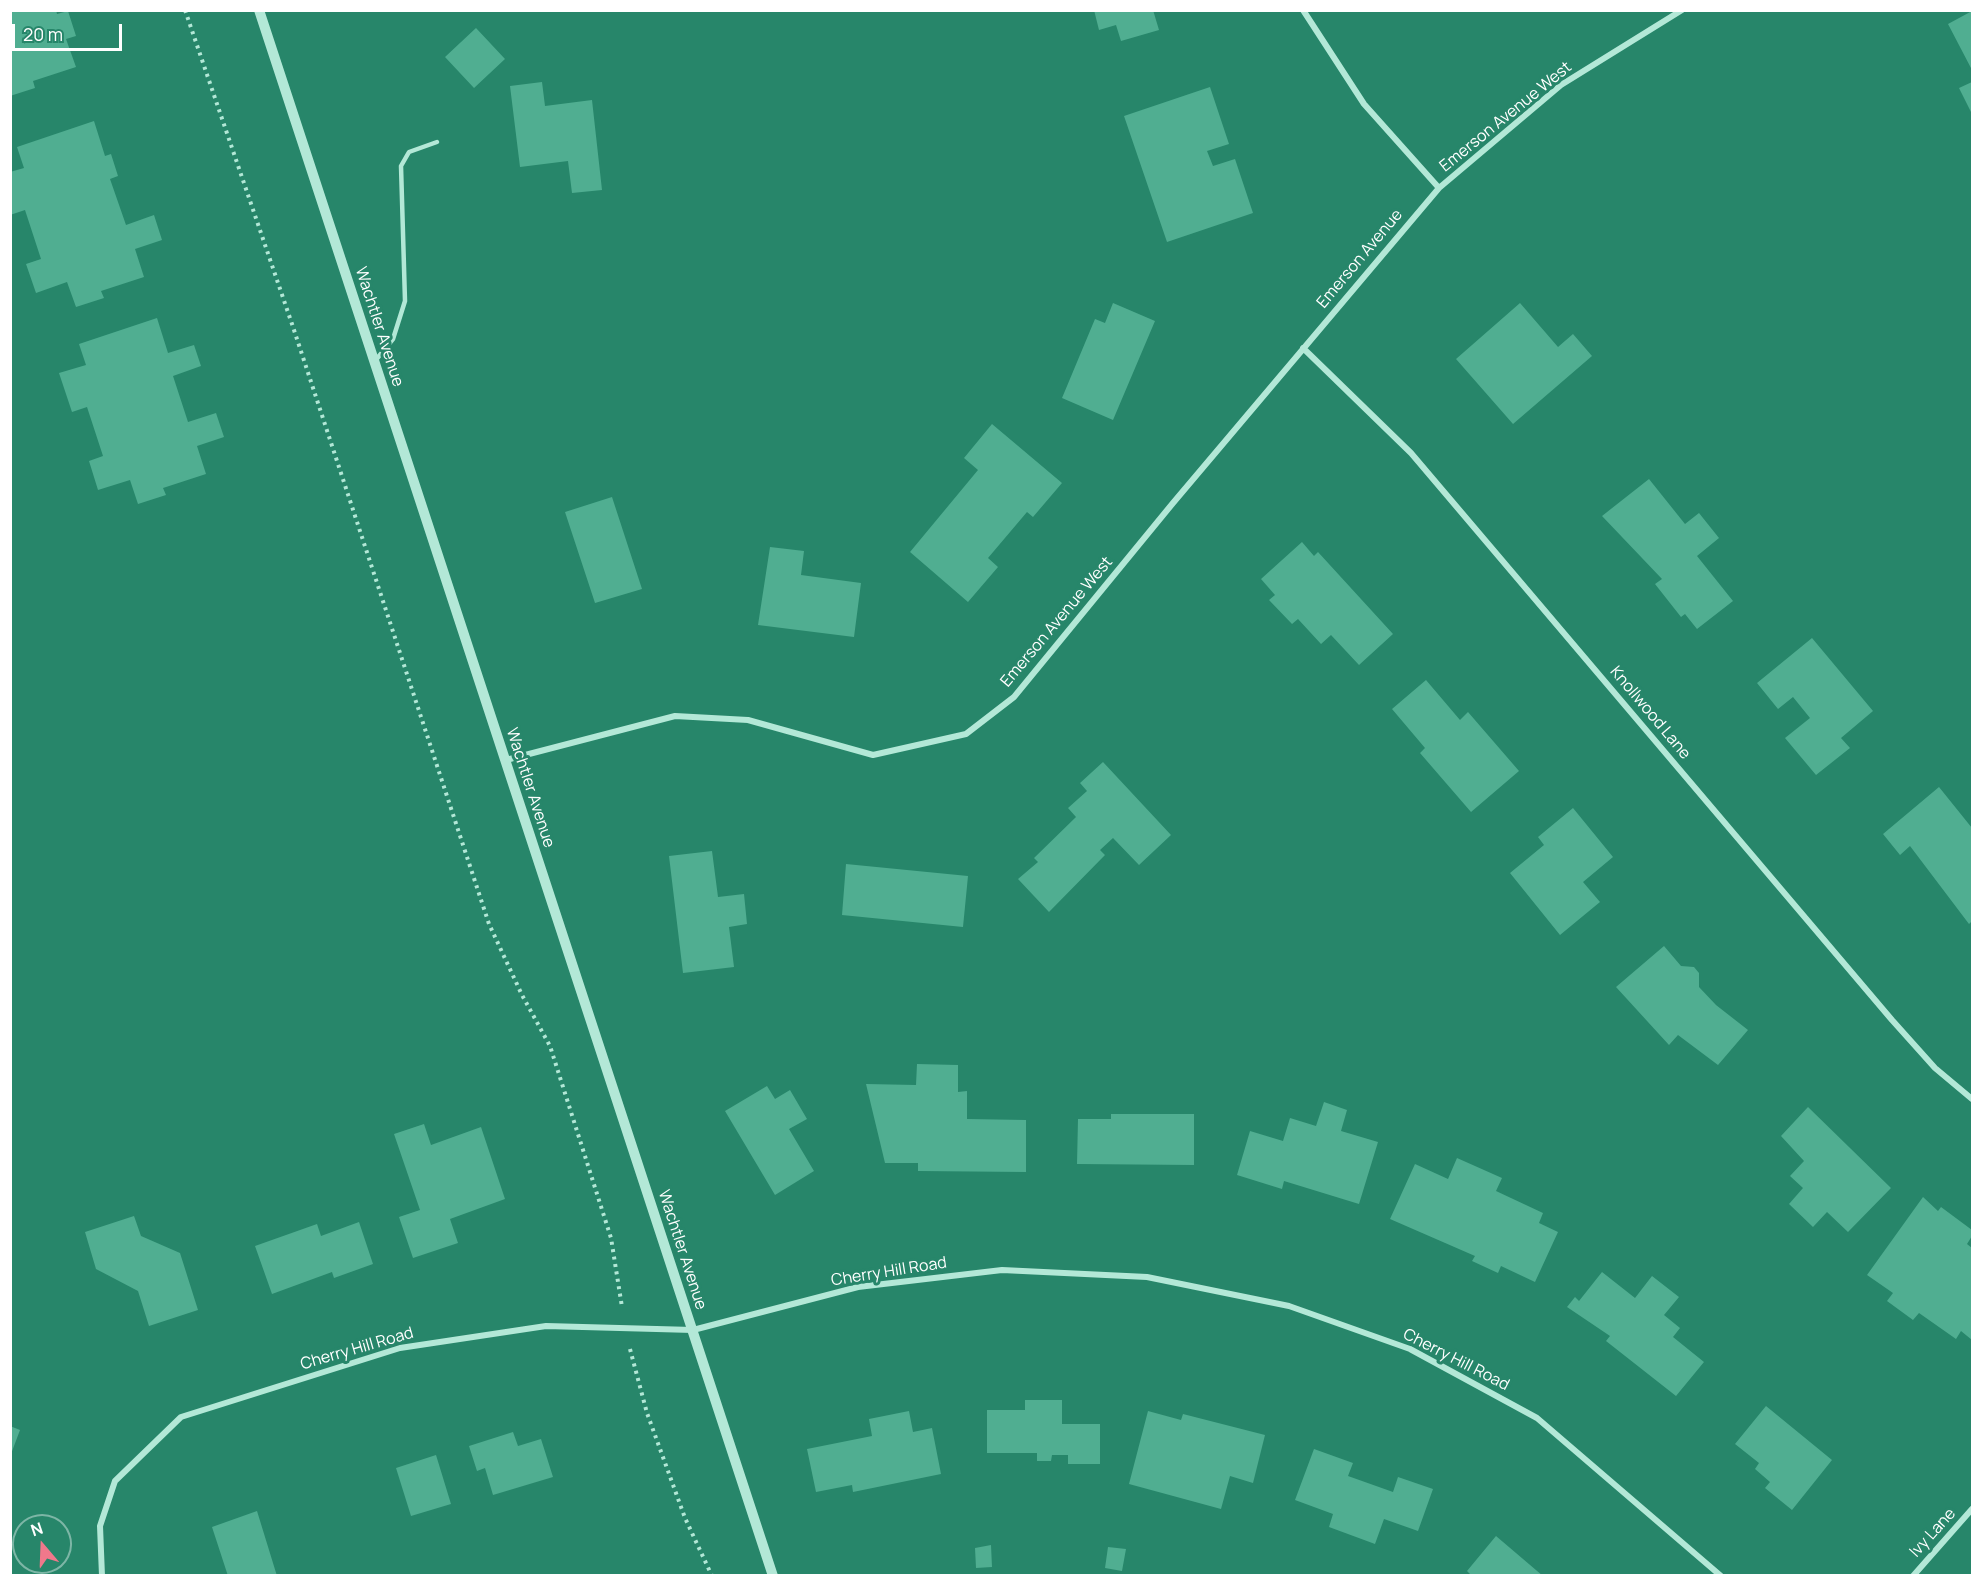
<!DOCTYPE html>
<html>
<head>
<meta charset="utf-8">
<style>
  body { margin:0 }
  #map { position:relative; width:1983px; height:1586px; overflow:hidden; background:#27866a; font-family:Manrope,sans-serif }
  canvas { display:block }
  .frame { position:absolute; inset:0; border:12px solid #fff; pointer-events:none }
  .north { position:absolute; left:12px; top:1514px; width:60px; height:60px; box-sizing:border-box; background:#27866a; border:2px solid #7db6a6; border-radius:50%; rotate:341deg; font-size:16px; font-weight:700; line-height:24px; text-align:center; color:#fff }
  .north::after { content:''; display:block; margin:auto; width:21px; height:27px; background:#f0788b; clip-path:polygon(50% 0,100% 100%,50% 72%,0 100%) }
  .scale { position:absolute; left:12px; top:24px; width:110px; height:27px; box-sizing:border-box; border:3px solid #fff; border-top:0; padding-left:8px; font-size:18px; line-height:21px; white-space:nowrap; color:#fff; -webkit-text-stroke:4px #27866a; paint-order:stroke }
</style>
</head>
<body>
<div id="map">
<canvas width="1983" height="1586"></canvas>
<div class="frame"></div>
<div class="north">N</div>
<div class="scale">20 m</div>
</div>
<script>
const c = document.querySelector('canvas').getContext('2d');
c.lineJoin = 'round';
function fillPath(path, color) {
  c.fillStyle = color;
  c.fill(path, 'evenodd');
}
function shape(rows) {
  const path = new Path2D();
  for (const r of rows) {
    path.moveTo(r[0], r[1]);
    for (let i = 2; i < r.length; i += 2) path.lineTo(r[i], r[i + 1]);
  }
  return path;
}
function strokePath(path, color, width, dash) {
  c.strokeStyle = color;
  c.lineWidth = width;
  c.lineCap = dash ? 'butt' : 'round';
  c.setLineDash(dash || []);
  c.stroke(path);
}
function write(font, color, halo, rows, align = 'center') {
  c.font = font + ' Manrope,sans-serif';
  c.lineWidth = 6;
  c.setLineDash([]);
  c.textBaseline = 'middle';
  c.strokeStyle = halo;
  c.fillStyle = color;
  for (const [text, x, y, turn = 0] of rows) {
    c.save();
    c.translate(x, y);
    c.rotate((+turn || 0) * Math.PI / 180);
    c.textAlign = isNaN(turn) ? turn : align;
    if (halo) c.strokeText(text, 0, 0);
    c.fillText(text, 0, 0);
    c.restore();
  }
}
fillPath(shape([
  [10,10,56,10,57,14,68,11,76,36,66,39,76,67,33,81,35,88,10,96],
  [1094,10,1153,10,1159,30,1121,41,1116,25,1099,30],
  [1972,11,1972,70,1948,24],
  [476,28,505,59,474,88,445,57],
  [542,82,545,106,592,100,602,190,572,193,568,161,520,167,510,86],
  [1972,82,1972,114,1959,88],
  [1210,87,1229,144,1207,151,1213,166,1235,159,1253,213,1167,242,1124,116],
  [94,121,105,156,111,154,118,176,110,179,126,225,154,215,162,240,135,249,144,277,101,291,104,298,76,307,67,282,36,293,26,264,41,259,25,210,10,215,10,172,24,168,17,147],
  [1113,303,1155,321,1113,420,1062,398,1095,319,1105,323],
  [1520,303,1558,347,1573,334,1592,356,1513,424,1456,359],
  [157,318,168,353,194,345,201,366,173,376,188,422,216,413,224,437,197,446,206,474,163,488,166,495,138,504,130,480,98,490,89,461,103,456,87,407,72,412,59,373,86,365,79,344],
  [992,424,1062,483,1033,517,1027,512,988,558,998,567,968,602,910,552,978,470,964,458],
  [1649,479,1685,524,1699,513,1719,538,1697,556,1733,601,1697,629,1685,614,1681,617,1655,584,1662,579,1602,516],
  [612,497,642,589,595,603,565,512],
  [1302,542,1314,556,1318,552,1393,634,1359,665,1331,635,1321,644,1298,619,1292,624,1269,600,1275,595,1261,579],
  [770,547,804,551,801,575,861,583,854,637,758,625],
  [1812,638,1873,711,1841,738,1850,748,1816,775,1785,738,1810,718,1793,697,1778,709,1757,683],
  [1426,680,1460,720,1468,712,1519,771,1471,812,1420,753,1425,748,1392,709],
  [1103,762,1171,835,1139,865,1113,838,1100,850,1105,855,1049,912,1018,879,1038,862,1034,858,1076,817,1068,808,1087,791,1080,783],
  [1939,787,1972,828,1972,921,1969,924,1910,846,1900,855,1883,834],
  [1573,808,1613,857,1583,882,1600,902,1560,935,1510,873,1544,845,1538,837],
  [712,851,718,897,744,894,747,924,729,927,734,967,683,973,669,856],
  [846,864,968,876,963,927,842,915],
  [1664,946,1681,966,1694,967,1699,973,1699,987,1716,1005,1748,1030,1718,1065,1678,1035,1669,1045,1616,987],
  [917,1064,958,1065,958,1092,967,1091,967,1119,1026,1120,1026,1172,918,1171,918,1163,885,1163,866,1084,916,1085],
  [767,1086,775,1099,790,1090,807,1119,789,1129,814,1171,775,1195,725,1111],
  [1324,1102,1347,1110,1341,1131,1378,1142,1359,1204,1284,1181,1282,1189,1237,1175,1250,1131,1283,1141,1290,1118,1316,1126],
  [1808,1107,1891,1188,1848,1232,1827,1212,1813,1227,1789,1204,1803,1188,1790,1176,1804,1161,1781,1136],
  [1111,1114,1194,1114,1194,1165,1077,1164,1078,1119,1111,1119],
  [424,1124,431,1145,481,1127,505,1199,450,1219,458,1243,413,1258,399,1217,420,1210,394,1134],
  [1457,1158,1502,1178,1496,1191,1543,1213,1539,1223,1558,1232,1535,1282,1501,1266,1498,1273,1472,1261,1475,1256,1390,1219,1415,1164,1448,1179],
  [1923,1197,1938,1211,1941,1207,1972,1230,1972,1236,1967,1244,1972,1248,1972,1340,1961,1331,1956,1339,1919,1313,1913,1320,1887,1301,1893,1293,1867,1275],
  [134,1216,141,1236,180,1253,198,1310,149,1326,138,1291,96,1269,85,1232],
  [359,1222,373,1264,334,1278,332,1272,272,1294,255,1246,317,1224,321,1236],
  [1602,1272,1635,1298,1652,1276,1679,1297,1664,1315,1680,1328,1673,1337,1704,1362,1676,1396,1606,1341,1610,1336,1567,1307,1575,1297,1579,1301],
  [1025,1400,1062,1400,1062,1424,1100,1424,1100,1464,1068,1464,1068,1455,1052,1455,1051,1461,1037,1461,1037,1453,987,1453,987,1410,1025,1410],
  [1766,1406,1832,1460,1792,1510,1765,1488,1770,1482,1755,1469,1759,1463,1735,1444],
  [909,1411,913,1432,932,1428,941,1474,853,1492,852,1485,816,1492,807,1449,872,1436,869,1419],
  [1148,1411,1181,1420,1183,1414,1265,1435,1253,1483,1230,1476,1221,1509,1129,1484],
  [10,1426,20,1430,11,1454,10,1454],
  [513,1432,518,1446,541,1439,553,1477,493,1495,485,1468,477,1471,469,1446],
  [1314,1449,1353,1463,1348,1476,1393,1492,1398,1477,1433,1489,1418,1531,1384,1519,1375,1544,1329,1527,1333,1514,1295,1500],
  [436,1455,451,1504,411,1516,396,1468],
  [257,1511,277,1576,228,1576,212,1527],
  [1496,1536,1543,1576,1472,1576,1467,1571],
  [991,1545,992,1567,976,1568,975,1548],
  [1108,1547,1126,1549,1122,1571,1105,1568]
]), '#50ae91');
strokePath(shape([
  [185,10,293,327,489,924,522,995,550,1046,611,1238,622,1307],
  [630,1349,647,1413,685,1518,712,1576]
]), '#b3e8d7', 4, [3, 4.5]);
strokePath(shape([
  [375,361,393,339,405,301,401,166,409,152,437,142]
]), '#b3e8d7', 4.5);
strokePath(shape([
  [1303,10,1364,104,1439,188],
  [1303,348,1411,453,1892,1020,1935,1068,1972,1099],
  [506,760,675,716,748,720,873,755,966,734,1014,697,1173,503,1439,188,1561,85,1682,10],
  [102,1576,100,1526,115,1481,181,1417,400,1348,546,1326,693,1330,858,1287,1002,1270,1147,1277,1289,1306,1410,1349,1537,1418,1721,1576],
  [1913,1576,1972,1509]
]), '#b3e8d7', 6);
strokePath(shape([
  [259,10,773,1576]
]), '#b3e8d7', 10);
write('16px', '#fff', '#27866a', [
  ["Emerson Avenue West",1506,117,-39],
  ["Emerson Avenue",1360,259,-50],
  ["Wachtler Avenue",379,327,72],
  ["Emerson Avenue West",1057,622,-50],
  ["Knollwood Lane",1650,713,50],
  ["Wachtler Avenue",530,788,72],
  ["Wachtler Avenue",682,1250,72],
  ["Cherry Hill Road",889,1272,-9],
  ["Cherry Hill Road",357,1349,-16],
  ["Cherry Hill Road",1456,1360,27],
  ["Ivy Lane",1933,1533,-48]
]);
</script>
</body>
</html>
